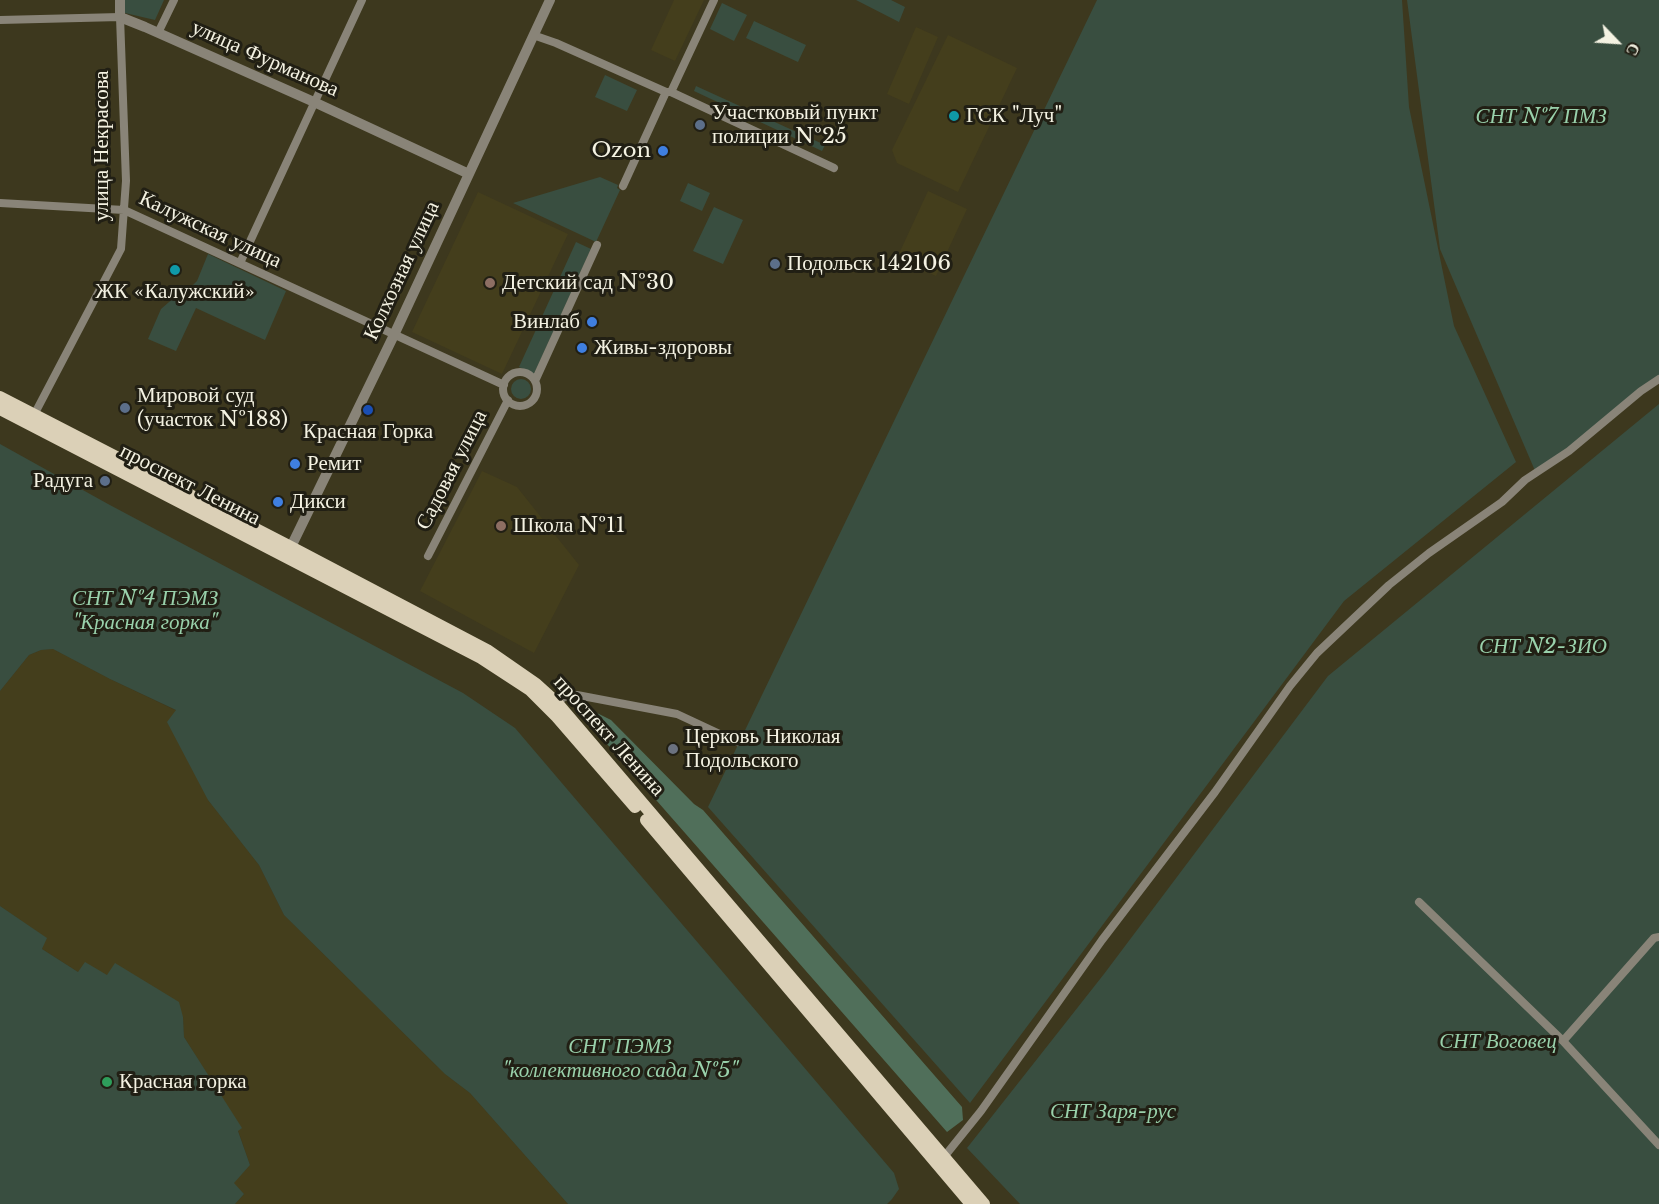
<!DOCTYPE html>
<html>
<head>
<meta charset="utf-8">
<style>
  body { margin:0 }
  #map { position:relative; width:1659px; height:1204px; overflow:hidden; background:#3d381e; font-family:"Libre Baskerville",serif }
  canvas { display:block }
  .north { position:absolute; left:1587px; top:12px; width:60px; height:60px; -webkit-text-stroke:4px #211f14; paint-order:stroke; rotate:115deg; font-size:16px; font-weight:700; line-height:24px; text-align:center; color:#f4f2e2 }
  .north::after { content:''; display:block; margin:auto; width:21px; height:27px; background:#f4f2e2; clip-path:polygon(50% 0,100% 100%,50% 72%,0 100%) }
</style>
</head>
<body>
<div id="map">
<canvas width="1659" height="1204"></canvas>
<div class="north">С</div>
</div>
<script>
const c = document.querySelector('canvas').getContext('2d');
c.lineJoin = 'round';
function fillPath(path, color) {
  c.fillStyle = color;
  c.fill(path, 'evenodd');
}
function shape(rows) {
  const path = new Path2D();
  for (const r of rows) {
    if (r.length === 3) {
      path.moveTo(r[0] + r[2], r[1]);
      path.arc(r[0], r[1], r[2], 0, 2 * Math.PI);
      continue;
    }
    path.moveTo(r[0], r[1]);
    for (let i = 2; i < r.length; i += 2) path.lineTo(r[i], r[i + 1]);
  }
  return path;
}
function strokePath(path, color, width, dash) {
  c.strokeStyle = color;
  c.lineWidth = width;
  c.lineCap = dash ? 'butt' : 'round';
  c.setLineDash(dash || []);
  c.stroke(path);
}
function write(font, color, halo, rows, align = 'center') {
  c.font = font + ' "Libre Baskerville",serif';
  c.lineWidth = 6;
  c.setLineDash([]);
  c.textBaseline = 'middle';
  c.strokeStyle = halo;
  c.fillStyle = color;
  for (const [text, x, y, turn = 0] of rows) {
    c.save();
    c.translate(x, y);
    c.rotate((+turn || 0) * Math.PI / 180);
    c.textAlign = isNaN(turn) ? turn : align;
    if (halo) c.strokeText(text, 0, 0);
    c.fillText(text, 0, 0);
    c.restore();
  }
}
fillPath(shape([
  [674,0,704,0,675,61,651,50],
  [916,27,938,37,909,104,887,94],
  [948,35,1017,68,958,192,897,163,892,150],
  [928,191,967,209,936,276,897,258],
  [478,192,568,234,502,374,412,332],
  [482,471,517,487,579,565,534,653,420,591],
  [53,649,110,679,177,711,208,800,259,865,284,915,445,1074,470,1093,568,1204,235,1204,244,1194,233,1183,250,1165,238,1130,241,1128,184,1037,183,1017,107,975,78,972,42,949,46,938,0,906,0,691,29,655,41,650]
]), '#443e1c');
fillPath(shape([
  [125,0,164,0,155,20,125,13],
  [856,0,891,0,905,7,899,22],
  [1097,0,1402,0,1409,107,1454,326,1516,462,1344,601,970,1103,708,807],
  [1407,0,1659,0,1659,382,1536,473,1440,249],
  [722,3,747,15,734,41,710,29],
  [754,21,806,45,798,62,746,38],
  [605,75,637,90,627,111,595,97],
  [696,86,825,145,822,151,694,91],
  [600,177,618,185,617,188,620,190,596,242,513,203],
  [688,183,710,193,702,211,680,201],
  [714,207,743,220,723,264,693,251],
  [576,242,591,249,534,374,519,367],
  [208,254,286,291,265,340,196,308,176,351,148,339,161,309,176,296,181,297,197,281],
  [521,389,10],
  [1659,404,1659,1204,1020,1204,967,1148,1104,974,1328,676],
  [0,444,108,504,463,693,515,728,894,1173,899,1189,892,1199,887,1204,568,1204,470,1093,445,1074,284,915,259,865,208,800,167,722,176,710,110,679,53,649,41,650,29,655,0,691],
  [0,906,47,938,42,949,78,972,85,962,107,975,115,963,179,1002,183,1017,184,1037,242,1128,238,1131,250,1165,234,1183,244,1194,235,1204,0,1204]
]), '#394e40');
fillPath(shape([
  [589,709,611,720,694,804,703,810,962,1107,963,1120,947,1132,579,712]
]), '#506f5a');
strokePath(shape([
  [0,20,120,17,126,181,121,249,34,415],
  [158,33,174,0],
  [533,35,556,43,666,92,671,92,834,168],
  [671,92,714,0],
  [623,186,666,92],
  [0,203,124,210,504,385],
  [240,263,362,0],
  [520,389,17],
  [535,381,597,245],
  [428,556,508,400],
  [557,703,564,697,577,695,677,714,737,742],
  [1419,902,1563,1041,1659,1145],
  [1563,1041,1654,938,1659,937],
  [944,1157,981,1111,1102,940,1215,792,1290,686,1317,653,1389,585,1429,553,1502,502,1525,480,1569,451,1641,391,1659,379]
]), '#898478', 8);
strokePath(shape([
  [120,0,120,17,145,27,314,102,469,174],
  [288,553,394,335,550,0]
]), '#898478', 10);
strokePath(shape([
  [0,397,291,547,487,650,536,684,557,703,984,1204],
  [0,409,481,658,530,690,557,717,635,807],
  [646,820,971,1204]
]), '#dbd0b7', 12);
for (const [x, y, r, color] of [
  [954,116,6,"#0f9aa8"],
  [700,125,6,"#5c6f8a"],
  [663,151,6,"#3f7fe0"],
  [775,264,6,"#5c6f8a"],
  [175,270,6,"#0f9aa8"],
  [490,283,6,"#8d6e63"],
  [592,322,6,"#3f7fe0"],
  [582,348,6,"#3f7fe0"],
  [125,408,6,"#5c6f8a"],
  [368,410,6,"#1a4fb4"],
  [295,464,6,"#3f7fe0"],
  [105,481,6,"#5c6f8a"],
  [278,502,6,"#3f7fe0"],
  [501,526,6,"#8d6e63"],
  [673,749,6,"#6b7280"],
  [107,1082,6,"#2e9e5b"]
]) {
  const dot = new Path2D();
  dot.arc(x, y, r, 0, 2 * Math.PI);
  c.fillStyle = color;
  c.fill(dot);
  strokePath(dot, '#211f14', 2);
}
write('21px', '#f4f2e2', '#211f14', [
  ["улица Фурманова",265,59,24],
  ["улица Некрасова",102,146,-90],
  ["Калужская улица",210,230,25],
  ["Колхозная улица",402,271,-65],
  ["Садовая улица",452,470,-63],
  ["проспект Ленина",190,485,27],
  ["проспект Ленина",609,736,48]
]);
write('21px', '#f4f2e2', '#211f14', [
  ["Участковый пункт",712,113],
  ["полиции №25",712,137],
  ["ГСК \"Луч\"",966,116],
  ["Ozon",651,151,"right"],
  ["Подольск 142106",787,264],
  ["Детский сад №30",502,283],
  ["ЖК «Калужский»",175,292,"center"],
  ["Винлаб",580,322,"right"],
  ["Живы-здоровы",594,348],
  ["Мировой суд",137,396],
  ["(участок №188)",137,420],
  ["Красная Горка",368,432,"center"],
  ["Ремит",307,464],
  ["Радуга",93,481,"right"],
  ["Дикси",290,502],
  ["Школа №11",513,526],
  ["Церковь Николая",685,737],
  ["Подольского",685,761],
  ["Красная горка",119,1082]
], 'left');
write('italic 21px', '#99d1ab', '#211f14', [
  ["СНТ №7 ПМЗ",1541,117],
  ["СНТ №4 ПЭМЗ",145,599],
  ["\"Красная горка\"",145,623],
  ["СНТ N2-ЗИО",1543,647],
  ["СНТ Воговец",1498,1042],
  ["СНТ ПЭМЗ",620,1047],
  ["\"коллективного сада №5\"",620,1071],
  ["СНТ Заря-рус",1113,1112]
]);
</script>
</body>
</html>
